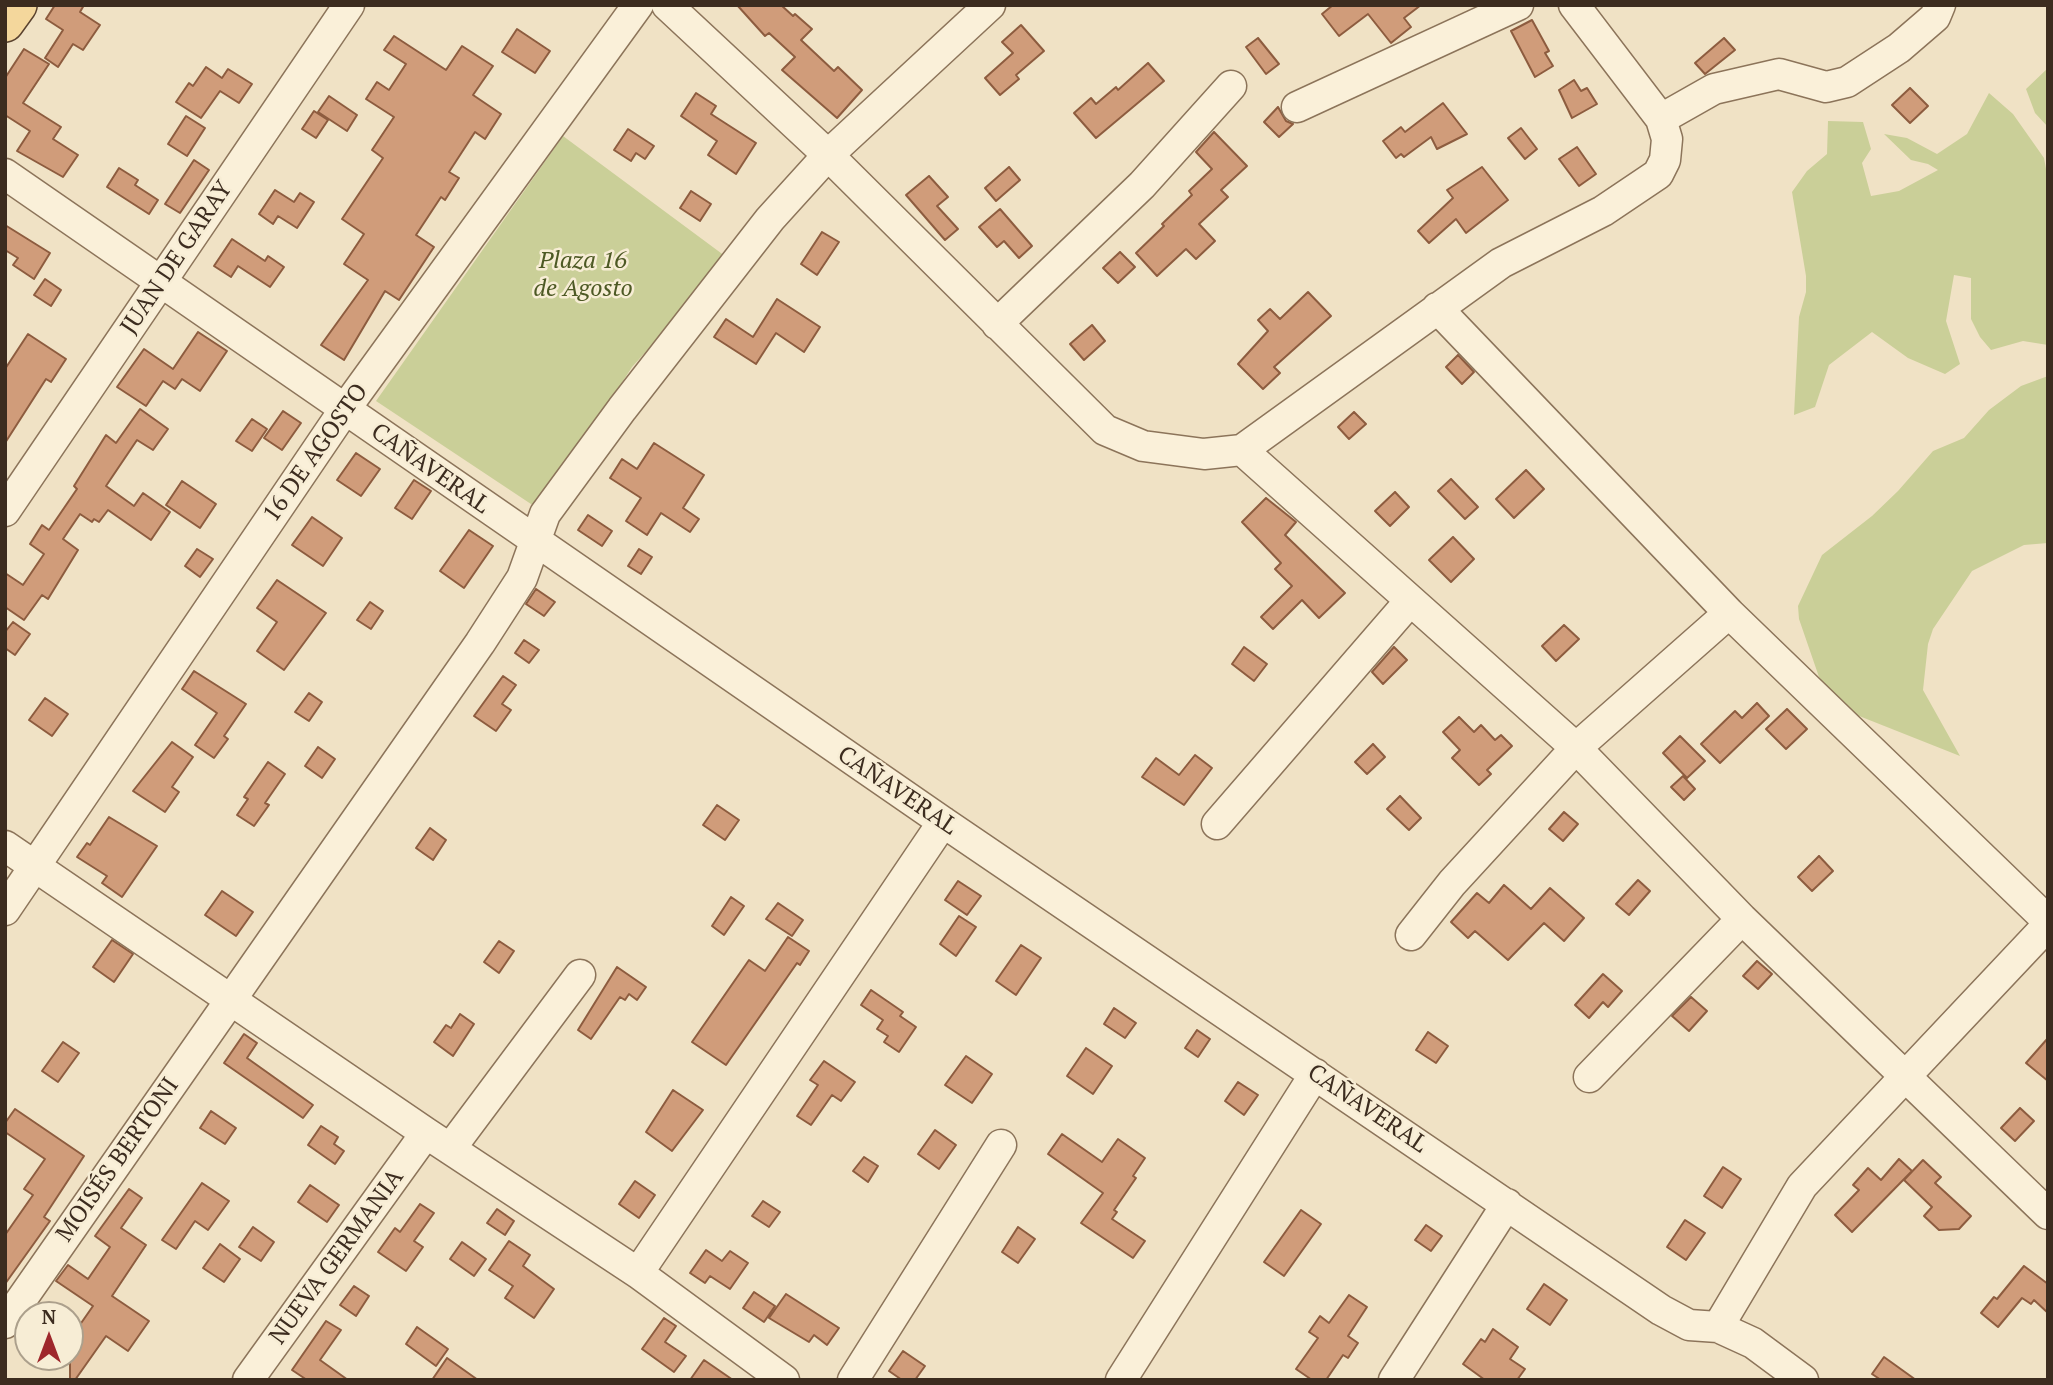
<!DOCTYPE html>
<html>
<head>
<meta charset="utf-8">
<style>
  body { margin:0 }
  #map { position:relative; width:2053px; height:1385px; overflow:hidden; background:#f0e2c5; font-family:"PT Serif",serif }
  canvas { display:block }
  .frame { position:absolute; inset:0; border:7px solid #3c2c1f; pointer-events:none }
  .north { position:absolute; left:14px; top:1301px; width:70px; height:70px; box-sizing:border-box; background:#f7edd5; border:2px solid #aca08c; border-radius:50%; rotate:0deg; font-size:19px; font-weight:700; line-height:28px; text-align:center; color:#3c2c1f }
  .north::after { content:''; display:block; margin:auto; width:24px; height:32px; background:#9e272b; clip-path:polygon(50% 0,100% 100%,50% 72%,0 100%) }
</style>
</head>
<body>
<div id="map">
<canvas width="2053" height="1385"></canvas>
<div class="frame"></div>
<div class="north">N</div>
</div>
<script>
const c = document.querySelector('canvas').getContext('2d');
c.lineJoin = 'round';
function fillPath(path, color) {
  c.fillStyle = color;
  c.fill(path, 'evenodd');
}
function shape(rows) {
  const path = new Path2D();
  for (const r of rows) {
    path.moveTo(r[0], r[1]);
    for (let i = 2; i < r.length; i += 2) path.lineTo(r[i], r[i + 1]);
  }
  return path;
}
function strokePath(path, color, width, dash) {
  c.strokeStyle = color;
  c.lineWidth = width;
  c.lineCap = dash ? 'butt' : 'round';
  c.setLineDash(dash || []);
  c.stroke(path);
}
function write(font, color, halo, rows, align = 'center') {
  c.font = font + ' "PT Serif",serif';
  c.lineWidth = 5;
  c.setLineDash([]);
  c.textBaseline = 'middle';
  c.strokeStyle = halo;
  c.fillStyle = color;
  for (const [text, x, y, turn = 0] of rows) {
    c.save();
    c.translate(x, y);
    c.rotate((+turn || 0) * Math.PI / 180);
    c.textAlign = isNaN(turn) ? turn : align;
    if (halo) c.strokeText(text, 0, 0);
    c.fillText(text, 0, 0);
    c.restore();
  }
}
fillPath(shape([
  [2048,68,2048,127,2035,113,2026,89],
  [1989,93,2013,114,2044,158,2048,180,2048,345,2023,341,1991,350,1980,337,1971,319,1971,278,1954,275,1946,321,1960,364,1945,374,1908,358,1872,332,1829,365,1815,407,1794,415,1799,317,1806,292,1806,276,1792,192,1807,171,1827,154,1828,121,1863,122,1871,149,1862,163,1871,196,1899,191,1938,170,1928,164,1911,160,1884,134,1907,138,1937,154,1967,134],
  [563,136,729,259,632,367,540,510,376,401],
  [2048,376,2048,543,2024,545,1972,571,1933,629,1928,644,1923,690,1960,756,1844,710,1819,677,1799,619,1798,606,1822,555,1872,516,1898,491,1933,451,1964,438,1989,410,2021,386]
]), '#cacf98');
const building = shape([
  [55,5,84,5,80,12,100,25,83,50,73,44,58,67,45,58,63,30,46,19,55,5],
  [737,5,781,5,793,16,795,14,812,29,801,40,834,71,838,67,862,90,837,118,782,70,795,57,769,33,765,36,737,5],
  [1333,5,1421,5,1404,18,1411,27,1391,43,1368,14,1339,36,1322,14,1333,5],
  [1532,20,1549,51,1545,53,1553,66,1535,77,1511,31,1532,20],
  [1021,25,1044,51,1016,75,1019,79,1000,95,985,78,1013,53,1002,42,1021,25],
  [517,29,550,51,535,73,502,52,517,29],
  [394,36,446,70,462,46,493,66,473,95,501,114,485,139,475,132,449,172,459,178,445,200,441,197,416,235,434,247,399,300,385,291,344,360,321,345,368,280,344,264,364,234,342,219,383,158,372,150,394,117,366,99,377,82,389,90,406,64,384,50,394,36],
  [1258,38,1279,64,1266,74,1246,47,1258,38],
  [1724,38,1735,50,1705,74,1695,63,1724,38],
  [24,49,49,64,23,103,61,127,53,139,78,155,63,177,17,151,30,131,5,115,5,78,24,49],
  [1148,63,1164,81,1096,138,1074,113,1091,98,1096,104,1116,87,1118,90,1148,63],
  [206,67,222,78,228,69,252,84,239,103,220,91,201,118,176,102,189,83,193,86,206,67],
  [1574,80,1581,91,1587,88,1597,104,1572,118,1559,90,1574,80],
  [1910,88,1928,106,1910,123,1892,105,1910,88],
  [696,93,716,106,711,114,756,143,736,174,708,155,717,141,681,116,696,93],
  [329,96,357,115,347,131,318,112,329,96],
  [1443,103,1467,134,1437,149,1431,137,1404,157,1401,154,1396,158,1383,141,1401,127,1405,132,1443,103],
  [1278,107,1286,121,1293,124,1279,137,1264,122,1278,107],
  [314,111,328,120,316,138,302,129,314,111],
  [186,116,205,128,187,156,168,144,186,116],
  [1521,128,1537,149,1525,159,1508,138,1521,128],
  [628,129,654,146,645,159,636,153,631,161,614,150,628,129],
  [1214,132,1247,166,1221,190,1228,197,1199,224,1215,241,1196,259,1186,249,1157,276,1136,253,1164,226,1162,224,1192,195,1189,191,1212,169,1196,152,1214,132],
  [1577,147,1596,174,1579,186,1559,159,1577,147],
  [194,160,209,170,180,213,165,204,194,160],
  [1009,167,1020,180,996,201,985,188,1009,167],
  [1482,167,1508,200,1466,233,1456,219,1429,243,1418,231,1453,198,1447,190,1482,167],
  [119,168,138,180,135,185,158,200,149,214,107,187,119,168],
  [929,176,948,197,937,206,958,229,945,240,906,195,929,176],
  [275,190,294,202,300,193,314,202,297,228,278,216,273,224,259,214,275,190],
  [691,191,711,204,700,221,680,208,691,191],
  [1000,209,1032,246,1019,258,1004,241,997,247,979,227,1000,209],
  [5,225,50,253,34,279,13,265,18,258,5,250,5,225],
  [822,232,839,242,817,275,801,264,822,232],
  [232,239,265,261,268,256,284,267,270,287,238,266,231,277,214,266,232,239],
  [1120,252,1135,267,1118,283,1103,268,1120,252],
  [45,279,61,290,51,306,34,295,45,279],
  [1308,292,1331,316,1274,367,1280,373,1263,389,1238,364,1268,331,1258,320,1270,309,1280,319,1308,292],
  [777,299,820,327,804,352,776,333,756,364,714,337,726,319,753,337,777,299],
  [1092,325,1105,341,1084,360,1070,344,1092,325],
  [198,332,227,351,200,391,182,379,175,389,163,381,146,406,117,387,144,349,173,369,198,332],
  [28,334,66,359,51,382,46,379,5,443,5,369,28,334],
  [1458,355,1474,372,1462,384,1446,367,1458,355],
  [140,409,168,429,153,450,137,440,106,486,134,506,143,493,170,512,151,540,108,510,99,522,94,519,92,522,80,514,63,539,78,550,48,599,42,595,24,620,5,607,5,573,23,585,44,554,30,544,42,525,49,530,77,489,74,486,106,435,116,443,140,409],
  [283,411,301,423,282,450,264,438,283,411],
  [1354,412,1366,424,1349,439,1338,427,1354,412],
  [252,419,267,429,252,451,236,441,252,419],
  [654,443,704,475,683,508,699,519,690,532,661,513,647,535,626,521,641,498,610,478,622,459,637,469,654,443],
  [356,453,380,469,361,496,337,480,356,453],
  [1526,470,1544,489,1514,518,1496,499,1526,470],
  [1451,479,1478,507,1465,519,1438,491,1451,479],
  [414,480,431,491,412,519,395,508,414,480],
  [182,481,216,504,200,528,166,505,182,481],
  [1395,492,1409,507,1390,526,1375,511,1395,492],
  [1266,498,1296,522,1285,535,1345,593,1319,618,1302,600,1273,629,1261,617,1292,586,1275,569,1281,563,1242,522,1266,498],
  [588,515,612,531,602,546,578,530,588,515],
  [312,517,342,538,323,566,292,545,312,517],
  [469,530,493,546,464,588,440,571,469,530],
  [1453,537,1474,559,1451,582,1429,560,1453,537],
  [197,549,213,559,200,577,185,566,197,549],
  [639,549,652,557,641,574,628,566,639,549],
  [277,580,326,613,284,670,257,651,277,622,257,608,277,580],
  [536,589,555,602,544,616,526,604,536,589],
  [370,602,383,611,371,629,357,620,370,602],
  [13,622,30,634,15,655,5,648,5,632,13,622],
  [1564,625,1579,639,1556,661,1542,646,1564,625],
  [524,640,539,650,529,663,515,653,524,640],
  [1244,647,1267,664,1254,681,1232,664,1244,647],
  [1394,647,1407,660,1383,684,1372,672,1394,647],
  [194,671,246,704,224,736,228,739,214,758,195,745,217,713,182,689,194,671],
  [503,676,516,685,502,704,511,710,496,731,474,716,503,676],
  [309,693,322,702,309,721,295,712,309,693],
  [45,698,68,714,52,736,29,720,45,698],
  [1757,703,1769,716,1720,763,1701,744,1735,711,1742,718,1757,703],
  [1787,709,1807,729,1786,749,1766,729,1787,709],
  [1459,717,1474,732,1481,725,1495,740,1501,735,1512,746,1487,770,1491,774,1479,785,1452,758,1460,750,1443,732,1459,717],
  [1680,736,1705,761,1687,778,1663,753,1680,736],
  [172,742,193,757,172,787,179,792,165,812,133,791,172,742],
  [1373,744,1385,757,1367,774,1355,762,1373,744],
  [318,747,335,759,322,778,305,766,318,747],
  [1195,755,1212,768,1184,805,1142,777,1156,758,1179,775,1195,755],
  [268,762,285,774,265,803,269,805,254,826,237,815,248,799,244,797,268,762],
  [1683,776,1695,789,1684,800,1671,787,1683,776],
  [1400,796,1421,818,1409,830,1387,809,1400,796],
  [717,805,739,820,725,840,703,825,717,805],
  [1564,812,1578,824,1563,841,1549,829,1564,812],
  [109,817,157,846,122,897,102,883,107,876,77,857,87,843,90,845,109,817],
  [430,828,446,840,433,860,416,848,430,828],
  [1819,856,1833,871,1812,891,1798,877,1819,856],
  [1638,880,1650,891,1629,915,1616,904,1638,880],
  [958,881,981,896,967,915,945,900,958,881],
  [1504,885,1531,909,1550,888,1584,918,1564,941,1544,923,1508,960,1475,931,1468,938,1451,922,1477,893,1489,903,1504,885],
  [222,891,253,912,236,936,205,915,222,891],
  [731,897,744,906,724,935,712,926,731,897],
  [778,903,803,920,792,936,766,919,778,903],
  [959,916,976,927,956,956,940,944,959,916],
  [788,937,809,951,800,965,797,963,726,1065,692,1042,749,960,765,971,788,937],
  [112,940,133,954,114,982,93,967,112,940],
  [499,941,514,951,499,973,484,962,499,941],
  [1021,945,1041,958,1016,995,996,981,1021,945],
  [1757,961,1772,974,1758,989,1743,976,1757,961],
  [617,967,646,987,637,1000,629,994,625,1000,620,997,591,1039,578,1030,617,967],
  [1603,974,1622,991,1608,1007,1603,1002,1589,1018,1575,1005,1603,974],
  [871,990,903,1012,900,1016,916,1027,899,1052,884,1042,888,1036,877,1029,883,1020,861,1005,871,990],
  [1691,997,1707,1011,1689,1031,1672,1016,1691,997],
  [1114,1008,1136,1023,1125,1038,1104,1024,1114,1008],
  [460,1014,474,1024,453,1056,434,1042,446,1025,451,1028,460,1014],
  [1197,1030,1210,1039,1198,1057,1185,1048,1197,1030],
  [1428,1032,1448,1046,1436,1063,1416,1050,1428,1032],
  [244,1034,257,1043,247,1058,313,1105,303,1118,224,1063,244,1034],
  [2048,1038,2048,1081,2026,1063,2048,1038],
  [63,1042,79,1053,58,1082,42,1071,63,1042],
  [1086,1048,1112,1066,1093,1094,1067,1076,1086,1048],
  [966,1056,992,1074,972,1103,945,1085,966,1056],
  [824,1061,855,1082,841,1101,832,1095,811,1125,797,1116,818,1085,810,1080,824,1061],
  [1238,1082,1258,1095,1244,1115,1225,1101,1238,1082],
  [673,1090,703,1110,672,1151,646,1132,673,1090],
  [2020,1108,2034,1121,2015,1141,2001,1128,2020,1108],
  [15,1109,84,1156,44,1217,50,1221,5,1284,5,1235,33,1195,24,1189,45,1159,5,1132,5,1123,15,1109],
  [211,1111,236,1128,225,1144,200,1128,211,1111],
  [321,1126,338,1137,334,1144,344,1151,335,1164,308,1145,321,1126],
  [935,1130,956,1145,939,1169,918,1154,935,1130],
  [1062,1134,1102,1162,1118,1139,1145,1158,1133,1176,1136,1178,1114,1210,1117,1212,1112,1219,1145,1241,1133,1258,1081,1223,1103,1193,1048,1154,1062,1134],
  [864,1157,878,1166,868,1182,853,1171,864,1157],
  [1899,1159,1912,1171,1852,1232,1835,1215,1859,1190,1853,1185,1868,1168,1881,1180,1899,1159],
  [1923,1160,1941,1177,1935,1183,1971,1216,1959,1229,1939,1230,1924,1216,1932,1207,1904,1180,1923,1160],
  [1723,1167,1741,1179,1722,1208,1704,1196,1723,1167],
  [635,1181,655,1195,639,1218,619,1204,635,1181],
  [202,1183,229,1201,208,1230,195,1221,176,1249,162,1240,202,1183],
  [310,1185,339,1205,327,1222,298,1202,310,1185],
  [129,1189,142,1198,121,1228,146,1245,112,1296,149,1321,128,1351,106,1336,75,1380,70,1380,70,1339,93,1306,56,1281,68,1265,88,1279,110,1247,95,1236,129,1189],
  [763,1201,780,1212,769,1227,752,1216,763,1201],
  [420,1204,434,1213,414,1241,423,1247,406,1271,378,1252,395,1228,400,1232,420,1204],
  [497,1209,514,1221,505,1235,487,1223,497,1209],
  [1301,1210,1321,1224,1284,1276,1264,1262,1301,1210],
  [1685,1220,1705,1233,1686,1260,1667,1247,1685,1220],
  [1426,1225,1442,1236,1431,1251,1415,1240,1426,1225],
  [253,1227,274,1242,261,1261,239,1247,253,1227],
  [1018,1227,1035,1239,1018,1263,1002,1252,1018,1227],
  [509,1241,530,1255,523,1266,554,1289,534,1318,505,1298,513,1286,489,1270,509,1241],
  [462,1242,486,1259,474,1276,450,1259,462,1242],
  [220,1244,240,1259,224,1282,203,1268,220,1244],
  [706,1250,722,1261,730,1251,748,1263,730,1289,710,1276,705,1283,690,1273,706,1250],
  [2024,1266,2048,1284,2048,1313,2034,1300,2031,1304,2022,1298,1998,1327,1981,1313,1994,1297,1997,1299,2024,1266],
  [1544,1284,1567,1300,1550,1325,1527,1309,1544,1284],
  [354,1286,369,1296,356,1316,340,1305,354,1286],
  [754,1292,775,1306,764,1322,743,1308,754,1292],
  [786,1294,839,1328,827,1345,814,1335,809,1342,769,1318,786,1294],
  [1349,1295,1367,1307,1348,1336,1358,1343,1348,1358,1343,1355,1326,1380,1312,1380,1296,1369,1318,1338,1309,1332,1320,1316,1329,1323,1349,1295],
  [664,1318,676,1326,665,1342,686,1356,674,1372,642,1349,664,1318],
  [326,1321,341,1330,320,1360,348,1380,307,1380,292,1370,326,1321],
  [417,1327,448,1349,436,1366,406,1344,417,1327],
  [1493,1329,1518,1347,1510,1359,1525,1369,1517,1380,1485,1380,1463,1364,1481,1339,1485,1342,1493,1329],
  [903,1351,925,1366,915,1380,902,1380,889,1371,903,1351],
  [1884,1357,1916,1380,1881,1380,1872,1374,1884,1357],
  [447,1358,478,1380,432,1380,447,1358],
  [704,1360,733,1380,690,1380,704,1360]
]);
fillPath(building, '#d09c7a');
strokePath(building, '#8d5c3f', 2);
const minor = shape([
  [667,5,828,155,1105,430,1143,446,1204,454,1242,450,1501,263,1603,211,1658,174,1665,160,1667,139,1661,119,1574,5],
  [1297,107,1518,5],
  [1661,119,1714,89,1779,74,1826,87,1847,82,1899,48,1935,17,1940,5],
  [5,174,943,822,1661,1310,1689,1325,1718,1327,1753,1343,1803,1380],
  [1437,308,1729,613,2048,921],
  [997,324,1142,185,1231,86],
  [1242,450,1576,748,1742,919,2048,1214],
  [5,511,349,5],
  [1217,824,1410,601],
  [5,846,426,1133,638,1273,784,1380],
  [5,910,345,409,638,5],
  [1411,935,1452,883,1576,748,1729,613],
  [1589,1077,1742,919],
  [450,1149,580,975],
  [638,1273,943,822],
  [5,1323,480,643,522,578,545,514,622,409,770,219,828,155,990,5],
  [1718,1327,1802,1186,2048,925],
  [248,1380,426,1133],
  [853,1380,1001,1145],
  [1121,1380,1315,1074],
  [1394,1380,1507,1204]
]);
const major = shape([
  [5,23,18,5]
]);
strokePath(minor, '#8c745a', 33);
strokePath(major, '#5a422e', 40);
strokePath(minor, '#faf0d9', 30);
strokePath(major, '#f4d79c', 37);
write('24px', '#3c2c1f', '#f7edd5', [
  ["JUAN DE GARAY",177,258,-56],
  ["16 DE AGOSTO",316,453,-55],
  ["CAÑAVERAL",430,469,35],
  ["CAÑAVERAL",897,791,34],
  ["CAÑAVERAL",1367,1109,34],
  ["MOISÉS BERTONI",118,1160,-55],
  ["NUEVA GERMANIA",337,1257,-54]
]);
write('italic 24px', '#4d5924', '#f7edd5', [
  ["Plaza 16",583,261],
  ["de Agosto",583,289]
]);
</script>
</body>
</html>
